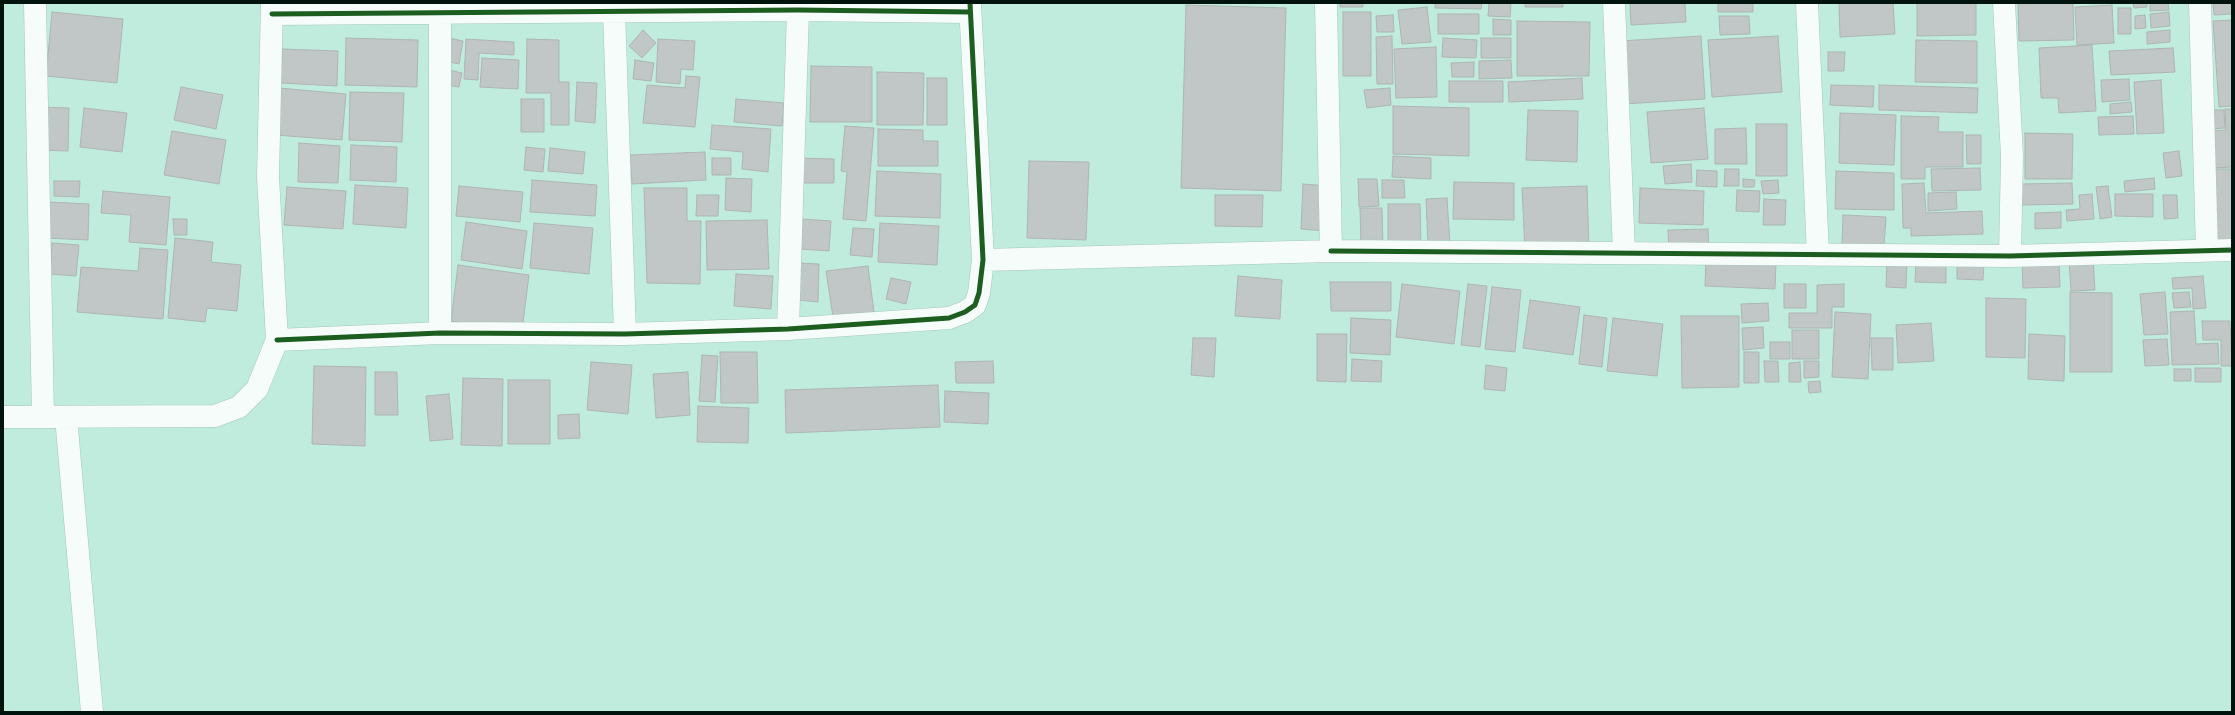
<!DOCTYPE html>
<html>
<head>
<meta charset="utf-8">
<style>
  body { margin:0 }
  #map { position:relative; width:2235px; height:715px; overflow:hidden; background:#c0ecdd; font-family:"DejaVu Sans",sans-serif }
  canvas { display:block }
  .frame { position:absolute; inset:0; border:4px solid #00130c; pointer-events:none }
</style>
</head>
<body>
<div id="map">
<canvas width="2235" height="715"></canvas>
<div class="frame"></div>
</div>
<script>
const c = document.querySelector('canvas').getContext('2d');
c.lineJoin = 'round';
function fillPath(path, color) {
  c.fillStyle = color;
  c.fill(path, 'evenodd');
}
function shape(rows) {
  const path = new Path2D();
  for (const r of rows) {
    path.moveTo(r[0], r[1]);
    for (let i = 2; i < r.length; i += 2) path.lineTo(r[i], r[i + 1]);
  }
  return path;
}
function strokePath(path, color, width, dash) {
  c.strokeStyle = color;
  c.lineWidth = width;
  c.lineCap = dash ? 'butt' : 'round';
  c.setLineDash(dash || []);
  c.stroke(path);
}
const building = shape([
  [1340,3,1363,3,1363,7,1340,7,1340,3],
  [1435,3,1482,3,1481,9,1435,8,1435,3],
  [1489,3,1511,3,1510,17,1488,16,1489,3],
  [1525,3,1563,3,1563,7,1525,7,1525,3],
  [1630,3,1685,3,1686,22,1631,25,1630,3],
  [1718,3,1753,3,1753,12,1718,12,1718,3],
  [1839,3,1893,3,1895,34,1840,37,1839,3],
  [1917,3,1976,3,1976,35,1917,36,1917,3],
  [2018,3,2073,3,2074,40,2019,41,2018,3],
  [2133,3,2147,3,2147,7,2134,8,2133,3],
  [2150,3,2168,3,2169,10,2150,11,2150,3],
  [2213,3,2232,3,2232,14,2214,15,2213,3],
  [1186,5,1286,8,1281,191,1181,188,1186,5],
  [2112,5,2114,43,2077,45,2075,7,2112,5],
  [1427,7,1431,42,1402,44,1398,10,1427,7],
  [2118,8,2131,8,2131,34,2118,34,2118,8],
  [52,12,123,19,117,83,46,76,52,12],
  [1343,12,1371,12,1371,76,1343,76,1343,12],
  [2169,12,2170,26,2151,28,2150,14,2169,12],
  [1438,14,1479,14,1479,34,1438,34,1438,14],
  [1393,15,1394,32,1377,32,1376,16,1393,15],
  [2145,15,2146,28,2135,29,2135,16,2145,15],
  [1719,16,1749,16,1750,34,1720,35,1719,16],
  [1493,19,1511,20,1511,35,1493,35,1493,19],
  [2232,20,2232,106,2219,107,2213,21,2232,20],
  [1517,21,1590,22,1589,76,1517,76,1517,21],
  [643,30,656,43,642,58,629,46,643,30],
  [2170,30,2170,42,2147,44,2147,32,2170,30],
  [1392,36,1393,84,1377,84,1376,37,1392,36],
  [1701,36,1705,99,1623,104,1620,41,1701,36],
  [1778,36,1782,92,1712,97,1708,40,1778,36],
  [346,38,418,40,417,87,345,85,346,38],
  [449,38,463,41,459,64,445,61,449,38],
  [1443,38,1477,40,1476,58,1442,57,1443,38],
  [1481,38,1511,38,1511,58,1481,58,1481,38],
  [466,39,514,42,514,55,479,53,478,80,464,79,466,39],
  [527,39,559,40,559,82,569,82,569,125,551,125,551,93,526,93,527,39],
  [658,39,695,41,693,70,681,69,680,84,656,82,658,39],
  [1916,40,1977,41,1977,83,1915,82,1916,40],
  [2092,45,2096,111,2059,113,2058,98,2041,98,2039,48,2092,45],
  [1436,47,1437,97,1396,98,1394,49,1436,47],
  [2173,48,2175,72,2111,75,2109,51,2173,48],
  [282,49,338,51,337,86,281,83,282,49],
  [1828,52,1845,52,1844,71,1828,71,1828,52],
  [482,58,519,60,518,89,480,87,482,58],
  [635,60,654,63,651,81,633,79,635,60],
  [1511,60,1512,78,1479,79,1479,61,1511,60],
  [1474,62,1474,77,1452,77,1451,63,1474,62],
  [811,66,872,67,872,122,810,122,811,66],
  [449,70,462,73,459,87,446,85,449,70],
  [877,72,924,73,923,125,877,125,877,72],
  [686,76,700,77,695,127,643,123,647,85,685,88,686,76],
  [927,78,947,78,947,125,927,125,927,78],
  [1582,78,1583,99,1509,102,1508,82,1582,78],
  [2129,79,2130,100,2102,102,2101,80,2129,79],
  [2161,80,2164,133,2137,134,2134,82,2161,80],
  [1449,81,1503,81,1503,102,1449,102,1449,81],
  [577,82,597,83,595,123,575,121,577,82],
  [1831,85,1874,86,1873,107,1830,105,1831,85],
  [1879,85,1978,88,1977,113,1879,110,1879,85],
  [181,87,223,95,216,129,174,120,181,87],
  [279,88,346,94,342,140,275,135,279,88],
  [1390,88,1391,105,1367,108,1364,90,1390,88],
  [350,92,404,93,402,142,349,140,350,92],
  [521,99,544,99,544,132,521,132,521,99],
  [736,99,784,103,782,126,734,122,736,99],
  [2131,102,2132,112,2110,114,2110,104,2131,102],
  [1393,106,1469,108,1469,156,1393,154,1393,106],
  [40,107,69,108,68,151,38,150,40,107],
  [84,108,127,113,122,152,80,147,84,108],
  [1704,108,1708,159,1651,163,1647,112,1704,108],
  [2225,109,2232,109,2232,167,2212,168,2210,131,2226,130,2225,109],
  [1528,110,1578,111,1577,162,1526,160,1528,110],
  [2209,110,2224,110,2225,128,2209,129,2209,110],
  [1840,113,1896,115,1894,165,1839,163,1840,113],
  [1901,116,1939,117,1938,132,1963,132,1963,167,1925,167,1925,179,1901,179,1901,116],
  [2133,116,2134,134,2099,135,2098,117,2133,116],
  [1756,124,1787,124,1787,176,1756,176,1756,124],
  [712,125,771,129,768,172,742,169,743,152,710,149,712,125],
  [845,126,874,128,866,221,843,219,847,172,841,171,845,126],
  [1746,128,1747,164,1715,164,1715,129,1746,128],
  [878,129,923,130,923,141,938,141,938,166,878,166,878,129],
  [172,131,226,140,219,184,164,175,172,131],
  [2025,133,2073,134,2072,179,2025,179,2025,133],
  [1966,135,1981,135,1981,164,1967,164,1966,135],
  [299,143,340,146,338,183,298,182,299,143],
  [351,145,397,147,396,182,350,180,351,145],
  [526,147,545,149,543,172,524,170,526,147],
  [550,148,585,152,583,174,548,171,550,148],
  [2179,151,2182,176,2166,178,2163,153,2179,151],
  [705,152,706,180,632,184,630,155,705,152],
  [1393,156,1431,158,1431,179,1392,177,1393,156],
  [712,158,731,158,731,175,712,175,712,158],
  [797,158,834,159,834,183,797,183,797,158],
  [1029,161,1089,162,1086,240,1027,238,1029,161],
  [1691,164,1692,182,1665,184,1663,166,1691,164],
  [1980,168,1981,190,1932,191,1931,169,1980,168],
  [1725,169,1739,169,1739,186,1724,186,1725,169],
  [2213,169,2232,169,2232,241,2214,241,2213,169],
  [1697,170,1717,171,1717,187,1696,186,1697,170],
  [877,171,941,174,940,218,875,216,877,171],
  [1836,171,1894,173,1894,210,1835,209,1836,171],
  [726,178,752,179,751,212,725,210,726,178],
  [2154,178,2155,189,2125,192,2124,181,2154,178],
  [1358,179,1377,179,1379,206,1359,207,1358,179],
  [1743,179,1755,180,1754,187,1743,187,1743,179],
  [532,180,597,185,595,216,530,212,532,180],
  [1382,180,1404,180,1405,198,1382,198,1382,180],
  [1778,180,1779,193,1763,194,1761,181,1778,180],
  [54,181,80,181,79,197,54,196,54,181],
  [1454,182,1514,183,1514,220,1453,219,1454,182],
  [1924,183,1926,213,1982,211,1983,234,1911,236,1911,228,1903,228,1902,184,1924,183],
  [2072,183,2073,204,2022,205,2021,184,2072,183],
  [1303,184,1328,186,1325,231,1301,229,1303,184],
  [355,185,408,188,406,228,353,224,355,185],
  [459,186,523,192,520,222,456,216,459,186],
  [1587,186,1589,249,1525,251,1522,188,1587,186],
  [2108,186,2112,217,2100,219,2096,187,2108,186],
  [287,187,346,191,343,229,284,225,287,187],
  [644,188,687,188,687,221,701,221,700,284,647,283,644,188],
  [1640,188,1704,191,1703,225,1639,223,1640,188],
  [1737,190,1760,191,1759,212,1736,211,1737,190],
  [103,191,170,197,166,245,129,242,131,215,101,213,103,191],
  [1956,192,1957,209,1928,211,1928,193,1956,192],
  [2092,194,2094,219,2067,221,2066,210,2080,209,2079,195,2092,194],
  [2115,194,2153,194,2153,217,2115,216,2115,194],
  [697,195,719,195,718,216,696,216,697,195],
  [1215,195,1263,195,1262,227,1215,226,1215,195],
  [2163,195,2177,195,2178,218,2164,219,2163,195],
  [1447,198,1450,244,1428,245,1426,199,1447,198],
  [1764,199,1786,200,1785,225,1763,225,1764,199],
  [48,202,89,204,88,240,46,238,48,202],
  [1388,204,1420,204,1421,248,1388,248,1388,204],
  [1360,208,1382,208,1383,247,1361,248,1360,208],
  [2061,212,2061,228,2035,229,2035,213,2061,212],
  [1843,215,1886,217,1884,246,1842,244,1843,215],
  [173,219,187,219,187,235,174,235,173,219],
  [803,219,831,221,829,251,800,249,803,219],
  [767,220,769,269,707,270,706,221,767,220],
  [466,222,527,231,522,269,461,260,466,222],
  [534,223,593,228,589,274,530,268,534,223],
  [880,223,939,226,937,265,878,262,880,223],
  [853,228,874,229,872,257,850,255,853,228],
  [1708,229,1709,252,1669,253,1668,230,1708,229],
  [175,238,213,242,211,262,241,265,237,311,207,308,205,322,168,318,175,238],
  [52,243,79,245,76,276,50,274,52,243],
  [140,248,168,250,163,319,77,312,81,267,138,271,140,248],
  [2093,258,2095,290,2071,291,2069,259,2093,258],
  [1706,260,1776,263,1775,289,1705,286,1706,260],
  [1887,261,1907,262,1906,288,1886,287,1887,261],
  [1916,261,1946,262,1946,283,1915,282,1916,261],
  [2022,261,2059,261,2060,287,2023,288,2022,261],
  [1957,262,1984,262,1983,280,1957,279,1957,262],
  [799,263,819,264,818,302,798,300,799,263],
  [458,265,529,275,522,331,451,321,458,265],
  [868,266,874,312,833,317,826,271,868,266],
  [736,274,773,276,771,309,734,306,736,274],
  [1238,276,1282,280,1280,319,1235,316,1238,276],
  [2203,276,2206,308,2193,309,2192,288,2173,289,2172,278,2203,276],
  [891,278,911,282,906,304,886,299,891,278],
  [1330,282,1391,282,1391,311,1331,311,1330,282],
  [1402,284,1460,291,1454,344,1396,337,1402,284],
  [1468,284,1487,286,1480,347,1461,345,1468,284],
  [1784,284,1806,284,1806,308,1784,308,1784,284],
  [1844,284,1844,307,1832,307,1832,328,1789,328,1789,313,1817,313,1817,285,1844,284],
  [1492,287,1521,290,1515,352,1485,349,1492,287],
  [2070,292,2112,293,2112,372,2070,372,2070,292],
  [2165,292,2168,334,2144,335,2140,294,2165,292],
  [2189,292,2191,307,2174,308,2172,293,2189,292],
  [1986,298,2026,299,2025,358,1986,357,1986,298],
  [1530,300,1580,307,1573,355,1523,348,1530,300],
  [1768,303,1769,321,1742,323,1741,304,1768,303],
  [2194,311,2196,344,2218,343,2219,364,2172,365,2170,312,2194,311],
  [1835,312,1871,314,1868,379,1832,377,1835,312],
  [1584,315,1607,318,1602,367,1579,364,1584,315],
  [1681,316,1739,316,1739,387,1682,388,1681,316],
  [1351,318,1391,320,1390,355,1350,353,1351,318],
  [1613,318,1663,324,1657,376,1607,371,1613,318],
  [2202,321,2230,321,2232,366,2221,366,2221,340,2203,340,2202,321],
  [1931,323,1934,361,1898,363,1896,325,1931,323],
  [1763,327,1764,348,1743,350,1742,328,1763,327],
  [1792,330,1819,330,1819,359,1792,359,1792,330],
  [1317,334,1347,334,1346,382,1317,381,1317,334],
  [2029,334,2065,336,2064,381,2028,379,2029,334],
  [1193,338,1216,338,1214,377,1191,375,1193,338],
  [1871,338,1893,338,1893,370,1872,370,1871,338],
  [2167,339,2169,365,2145,366,2143,340,2167,339],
  [1770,342,1790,342,1790,359,1770,359,1770,342],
  [720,352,757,352,758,403,721,403,720,352],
  [1744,352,1759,352,1759,383,1744,383,1744,352],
  [702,355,718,356,715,402,699,401,702,355],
  [1352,359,1382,361,1381,382,1351,381,1352,359],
  [993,361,994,383,956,383,955,362,993,361],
  [1764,361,1778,361,1779,382,1765,382,1764,361],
  [1804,361,1819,361,1819,377,1804,378,1804,361],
  [591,362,632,365,628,414,587,410,591,362],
  [1800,362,1801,382,1789,382,1789,363,1800,362],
  [1486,365,1507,368,1505,391,1484,389,1486,365],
  [314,366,366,367,365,446,312,444,314,366],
  [2195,368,2221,368,2221,382,2195,382,2195,368],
  [2174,369,2191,369,2191,381,2174,381,2174,369],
  [375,372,397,372,398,415,375,415,375,372],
  [688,372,690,415,656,418,653,374,688,372],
  [463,378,503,379,502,446,461,445,463,378],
  [508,380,550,380,550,444,508,444,508,380],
  [1820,381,1821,392,1809,393,1808,382,1820,381],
  [938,385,940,427,786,433,785,390,938,385],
  [945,391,989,393,988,424,944,422,945,391],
  [449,394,453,439,430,441,426,396,449,394],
  [698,406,749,408,748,443,697,442,698,406],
  [579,414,580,438,558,439,558,415,579,414]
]);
fillPath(building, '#c0c7c6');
strokePath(building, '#adb5b3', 1);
const street = shape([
  [35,3,43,417],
  [1614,3,1624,253],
  [1807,3,1818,255],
  [2004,3,2012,156,2010,256],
  [2200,3,2207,250],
  [440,11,440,333],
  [614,11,625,334],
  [272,14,798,10,970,12],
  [1331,251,2010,256,2232,250],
  [983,260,1331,251,1326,3],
  [788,329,798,10],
  [277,340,440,333,625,334,788,329,949,318,965,312,975,305,979,293,983,260,970,3],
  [3,417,215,416,239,407,257,389,277,340,268,177,272,3],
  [66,417,92,712]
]);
strokePath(street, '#a4c7bb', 23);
strokePath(street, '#f6fcfa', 22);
strokePath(shape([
  [272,14,798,10,970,12],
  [1331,251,2010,256,2232,250],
  [277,340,440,333,625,334,788,329,949,318,965,312,975,305,979,293,983,260,970,3]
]), '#1b5e20', 5);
</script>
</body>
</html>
